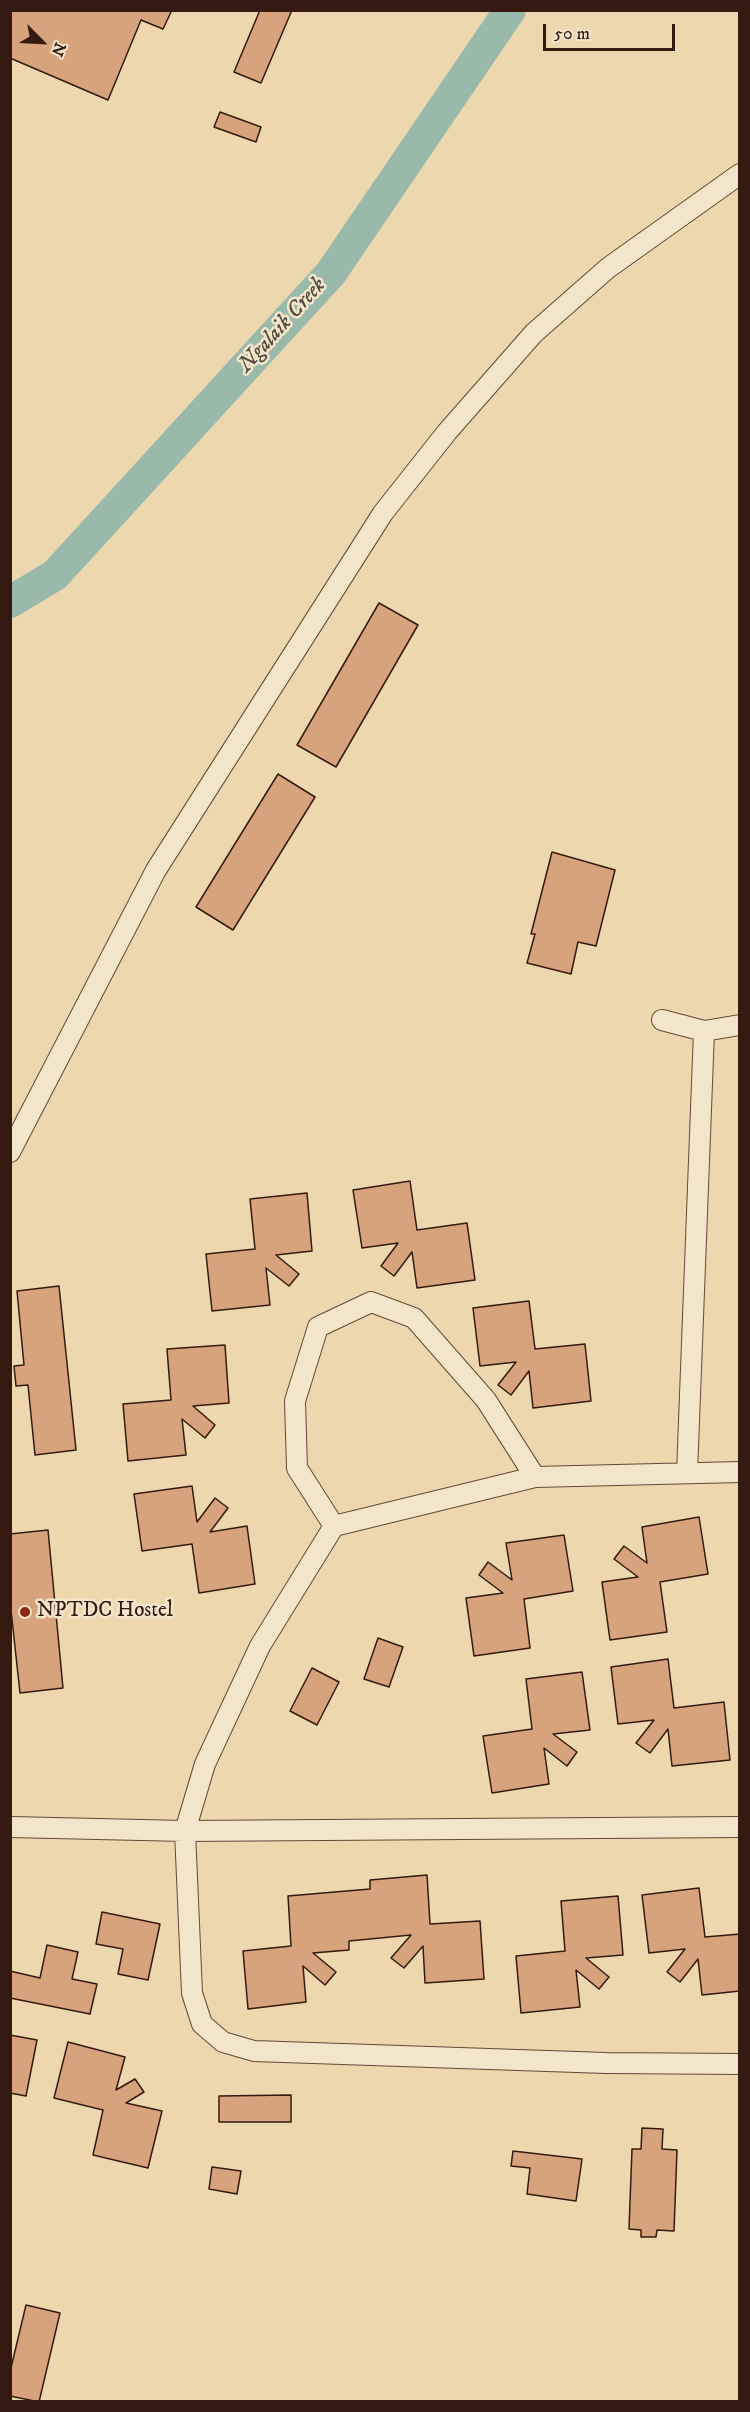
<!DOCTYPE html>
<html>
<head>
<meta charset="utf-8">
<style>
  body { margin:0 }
  #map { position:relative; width:750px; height:2412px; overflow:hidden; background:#edd7ae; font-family:"IM FELL DW Pica",serif }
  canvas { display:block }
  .frame { position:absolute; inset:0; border:12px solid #341a10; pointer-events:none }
  .north { position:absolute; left:12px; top:12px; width:60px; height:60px; -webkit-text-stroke:4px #f3e5ca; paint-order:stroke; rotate:114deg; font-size:16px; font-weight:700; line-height:24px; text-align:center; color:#341a10 }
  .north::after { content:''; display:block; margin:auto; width:21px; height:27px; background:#341a10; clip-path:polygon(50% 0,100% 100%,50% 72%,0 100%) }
  .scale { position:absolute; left:543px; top:24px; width:132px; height:27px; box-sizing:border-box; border:3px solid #341a10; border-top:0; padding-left:8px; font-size:18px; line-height:21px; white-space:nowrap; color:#341a10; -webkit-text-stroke:4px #f3e5ca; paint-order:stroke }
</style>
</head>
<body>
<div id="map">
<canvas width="750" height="2412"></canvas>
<div class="frame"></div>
<div class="north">N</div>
<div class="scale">50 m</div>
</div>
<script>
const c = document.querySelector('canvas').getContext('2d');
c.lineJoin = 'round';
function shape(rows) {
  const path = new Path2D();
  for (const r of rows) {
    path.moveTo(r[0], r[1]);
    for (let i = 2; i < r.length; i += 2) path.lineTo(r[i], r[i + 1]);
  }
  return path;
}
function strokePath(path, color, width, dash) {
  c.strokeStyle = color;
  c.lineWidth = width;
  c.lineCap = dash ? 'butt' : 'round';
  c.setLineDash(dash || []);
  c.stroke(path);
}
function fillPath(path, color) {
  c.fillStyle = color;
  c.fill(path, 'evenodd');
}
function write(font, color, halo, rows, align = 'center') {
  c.font = font + ' "IM FELL DW Pica",serif';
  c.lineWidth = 5;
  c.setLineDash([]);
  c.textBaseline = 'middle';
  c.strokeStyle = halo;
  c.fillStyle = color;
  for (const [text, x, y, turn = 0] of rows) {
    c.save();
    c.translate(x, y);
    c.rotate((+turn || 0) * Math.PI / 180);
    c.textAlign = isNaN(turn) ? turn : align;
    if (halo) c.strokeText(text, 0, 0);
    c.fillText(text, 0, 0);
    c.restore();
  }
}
strokePath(shape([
  [10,602,55,575,331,273,510,10]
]), '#99baab', 32);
const building = shape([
  [10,10,172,10,163,29,141,20,108,100,10,58,10,10],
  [260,10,292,10,261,83,234,72,260,10],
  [220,112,261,127,256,142,214,127,220,112],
  [379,603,418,625,336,767,297,745,379,603],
  [278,774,315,797,233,930,196,907,278,774],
  [552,852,615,870,596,946,578,942,571,974,527,963,535,934,531,934,552,852],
  [410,1181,417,1230,467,1223,475,1280,417,1288,412,1252,394,1276,381,1266,398,1243,362,1248,353,1190,410,1181],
  [307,1193,312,1251,276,1255,299,1274,289,1286,266,1268,270,1305,212,1311,206,1254,255,1249,250,1199,307,1193],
  [59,1286,76,1450,35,1455,28,1385,16,1386,14,1366,24,1365,17,1291,59,1286],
  [529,1301,535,1349,585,1344,591,1401,533,1408,529,1371,511,1395,498,1385,516,1362,480,1366,473,1308,529,1301],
  [225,1345,229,1403,193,1406,215,1425,205,1438,182,1419,186,1455,128,1461,123,1404,171,1400,167,1349,225,1345],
  [192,1486,197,1522,215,1498,228,1508,210,1532,247,1526,255,1584,199,1593,192,1544,142,1551,134,1494,192,1486],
  [699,1517,708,1574,660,1582,667,1632,610,1640,602,1582,638,1577,614,1559,624,1546,647,1563,642,1527,699,1517],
  [48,1530,63,1688,20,1693,10,1601,10,1534,48,1530],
  [564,1535,573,1591,524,1599,530,1648,474,1656,466,1598,503,1593,479,1575,488,1562,512,1580,506,1543,564,1535],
  [378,1638,403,1647,389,1687,364,1679,378,1638],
  [668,1659,674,1708,724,1702,730,1760,672,1766,668,1729,650,1753,636,1743,654,1720,618,1724,611,1667,668,1659],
  [312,1668,339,1682,317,1725,290,1711,312,1668],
  [582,1672,590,1730,553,1734,577,1752,567,1766,544,1748,549,1784,492,1793,483,1736,532,1729,526,1679,582,1672],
  [427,1875,430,1924,480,1921,484,1979,425,1983,423,1946,404,1968,391,1958,411,1935,349,1941,349,1950,313,1953,336,1972,325,1985,303,1966,306,2002,248,2009,243,1951,291,1946,288,1896,370,1889,370,1880,427,1875],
  [699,1888,705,1937,740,1934,740,1991,702,1995,698,1959,680,1982,667,1972,685,1949,649,1953,642,1895,699,1888],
  [618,1896,623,1955,586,1958,609,1977,599,1989,576,1970,580,2007,521,2013,516,1956,565,1951,561,1901,618,1896],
  [102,1912,160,1924,148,1980,118,1974,123,1949,96,1944,102,1912],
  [47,1945,78,1952,72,1979,97,1984,90,2014,10,1998,10,1971,40,1978,47,1945],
  [10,2035,37,2040,26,2096,10,2093,10,2035],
  [68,2042,125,2057,116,2090,135,2079,144,2092,126,2103,162,2111,148,2168,93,2155,103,2110,54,2098,68,2042],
  [291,2095,291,2122,219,2122,219,2096,291,2095],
  [642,2128,663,2129,662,2149,677,2150,674,2231,657,2230,656,2237,641,2237,641,2230,629,2229,632,2149,641,2149,642,2128],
  [513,2151,582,2159,576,2201,527,2194,530,2168,511,2166,513,2151],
  [212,2167,241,2171,237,2194,209,2189,212,2167],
  [26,2305,60,2313,39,2402,10,2396,10,2372,26,2305]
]);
fillPath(building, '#d7a37d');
strokePath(building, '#341a10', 1.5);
const minor = shape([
  [662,1020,704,1031,740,1025],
  [10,1152,156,870,383,513,447,432,534,333,608,268,740,174],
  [740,1472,535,1477,334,1526,260,1646,205,1764,185,1831,192,1993,202,2024,223,2042,254,2051,606,2063,740,2064],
  [687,1473,704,1031],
  [334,1526,297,1468,295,1401,318,1327,371,1302,414,1318,486,1400,535,1477],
  [10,1827,185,1831,740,1827]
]);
strokePath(minor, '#624938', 22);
strokePath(minor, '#f3e5ca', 20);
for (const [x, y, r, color] of [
  [25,1612,6,"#8f2418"]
]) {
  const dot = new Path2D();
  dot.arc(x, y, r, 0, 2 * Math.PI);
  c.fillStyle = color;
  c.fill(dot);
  strokePath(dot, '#f3e5ca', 2);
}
write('21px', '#341a10', '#f3e5ca', [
  ["NPTDC Hostel",37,1612]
], 'left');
write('italic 22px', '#524a3e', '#f3e5ca', [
  ["Ngalaik Creek",283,326,-48]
]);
</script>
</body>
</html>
